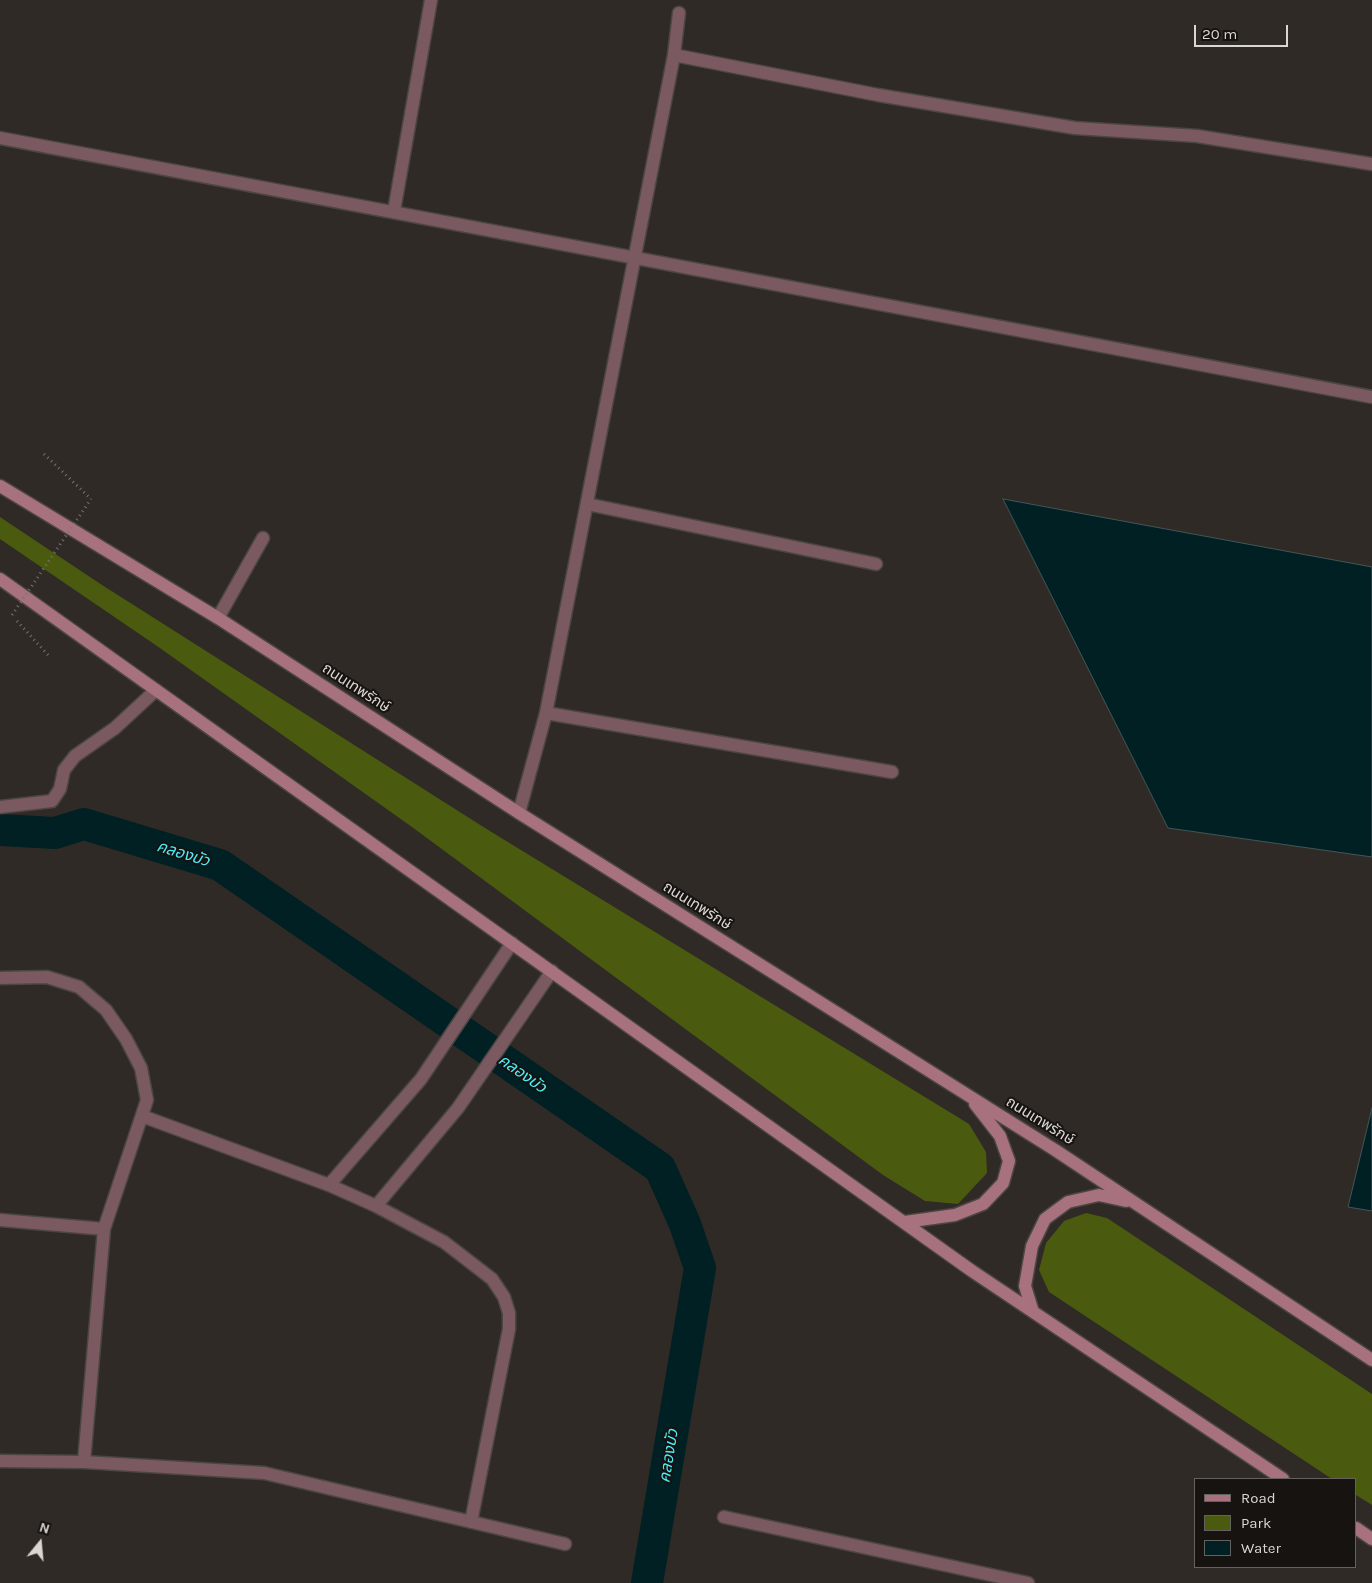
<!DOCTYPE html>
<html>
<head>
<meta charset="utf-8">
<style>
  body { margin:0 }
  #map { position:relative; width:1372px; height:1583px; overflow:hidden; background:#302a26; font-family:Karla,sans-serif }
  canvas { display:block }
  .legend { position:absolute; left:1194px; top:1478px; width:162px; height:90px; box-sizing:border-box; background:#161311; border:1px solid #64615f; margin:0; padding:6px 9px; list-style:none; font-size:15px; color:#dad6d4 }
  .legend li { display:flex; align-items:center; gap:10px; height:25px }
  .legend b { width:25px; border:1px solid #64615f }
  .north { position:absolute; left:15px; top:1518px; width:50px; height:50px; -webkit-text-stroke:4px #161311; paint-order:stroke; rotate:17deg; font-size:14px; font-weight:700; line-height:20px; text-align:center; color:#dad6d4 }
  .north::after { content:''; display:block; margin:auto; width:18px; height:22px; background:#dad6d4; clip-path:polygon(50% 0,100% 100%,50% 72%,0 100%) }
  .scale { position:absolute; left:1194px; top:25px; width:94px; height:22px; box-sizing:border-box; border:2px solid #dad6d4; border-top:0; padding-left:6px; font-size:15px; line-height:18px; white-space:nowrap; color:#dad6d4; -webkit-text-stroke:4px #161311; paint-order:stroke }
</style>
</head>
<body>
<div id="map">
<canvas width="1372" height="1583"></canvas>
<ul class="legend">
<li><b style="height:6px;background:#a7727d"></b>Road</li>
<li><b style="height:14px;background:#4a5a0f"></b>Park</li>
<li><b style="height:14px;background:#002023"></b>Water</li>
</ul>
<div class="north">N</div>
<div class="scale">20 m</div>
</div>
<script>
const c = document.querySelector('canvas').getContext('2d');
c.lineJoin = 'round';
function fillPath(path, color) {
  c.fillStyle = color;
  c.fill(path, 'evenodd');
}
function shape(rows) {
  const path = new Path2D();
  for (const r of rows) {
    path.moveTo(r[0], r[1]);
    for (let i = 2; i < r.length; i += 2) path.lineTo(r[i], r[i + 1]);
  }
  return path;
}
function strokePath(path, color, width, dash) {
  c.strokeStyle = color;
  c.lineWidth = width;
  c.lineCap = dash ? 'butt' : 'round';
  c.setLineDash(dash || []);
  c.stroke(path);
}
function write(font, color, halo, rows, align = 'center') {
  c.font = font + ' Karla,"Noto Sans Thai",sans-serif';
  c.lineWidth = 4;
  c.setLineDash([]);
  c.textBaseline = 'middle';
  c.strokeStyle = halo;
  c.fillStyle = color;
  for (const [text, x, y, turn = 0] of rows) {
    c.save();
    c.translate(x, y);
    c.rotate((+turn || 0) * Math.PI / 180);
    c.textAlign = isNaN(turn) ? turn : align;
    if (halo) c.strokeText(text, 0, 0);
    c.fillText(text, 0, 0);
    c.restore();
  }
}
fillPath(shape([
  [0,517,102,585,485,828,969,1124,986,1152,987,1173,958,1204,925,1201,883,1175,412,827,157,646,0,539],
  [1086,1213,1107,1218,1372,1394,1372,1505,1356,1495,1356,1479,1332,1479,1049,1292,1039,1270,1046,1243,1064,1221]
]), '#4a5a0f');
const water = shape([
  [1003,499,1372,567,1372,857,1168,828,1003,499],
  [1372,1108,1372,1211,1348,1207,1372,1108]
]);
fillPath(water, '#002023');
strokePath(water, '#415758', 1);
strokePath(shape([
  [0,830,55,833,84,824,220,865,660,1168,685,1224,700,1268,647,1583]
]), '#002023', 32);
const lane = shape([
  [218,618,263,538]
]);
const street = shape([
  [679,13,674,55,878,95,1075,128,1197,136,1372,164],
  [674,55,546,713,892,772],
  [0,138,1372,397],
  [394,211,431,0],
  [587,504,876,564],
  [0,807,52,801,60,789,64,770,75,756,115,728,156,690],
  [519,813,546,713],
  [0,978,47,977,79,987,106,1010,126,1039,141,1068,147,1100,104,1229,84,1462],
  [142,1116,329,1185,376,1206,444,1242,492,1279,504,1297,509,1313,509,1329,471,1522],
  [329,1185,421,1079,512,943],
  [376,1206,458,1108,552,971],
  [0,1220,104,1229],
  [0,1461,84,1462,264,1473,565,1544],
  [724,1517,1028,1583]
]);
const secondary = shape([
  [0,486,218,618,519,813,1055,1150,1372,1360],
  [0,579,972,1271,1283,1479],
  [905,1222,955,1215,983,1204,1003,1183,1009,1161,1000,1136,975,1104],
  [1033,1312,1025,1286,1032,1246,1045,1219,1068,1202,1099,1195,1126,1201],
  [1356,1528,1372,1539]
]);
strokePath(lane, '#4b4642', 15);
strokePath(street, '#4b4642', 15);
strokePath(secondary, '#4b4642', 15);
strokePath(shape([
  [44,454,91,499],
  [17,621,49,656]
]), '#787370', 3, [1, 4]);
strokePath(lane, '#7b5960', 12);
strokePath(street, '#7b5960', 12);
strokePath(secondary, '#a7727d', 12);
strokePath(shape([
  [12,615,91,499]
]), '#787370', 3, [1, 4]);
write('15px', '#dad6d4', '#161311', [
  ["ถนนเทพรักษ์",356,688,33],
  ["ถนนเทพรักษ์",697,906,32],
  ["ถนนเทพรักษ์",1040,1121,32]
]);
write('italic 16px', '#4ceef9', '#161311', [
  ["คลองบัว",183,854,17],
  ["คลองบัว",522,1074,35],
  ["คลองบัว",669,1456,-81]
]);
</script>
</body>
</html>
